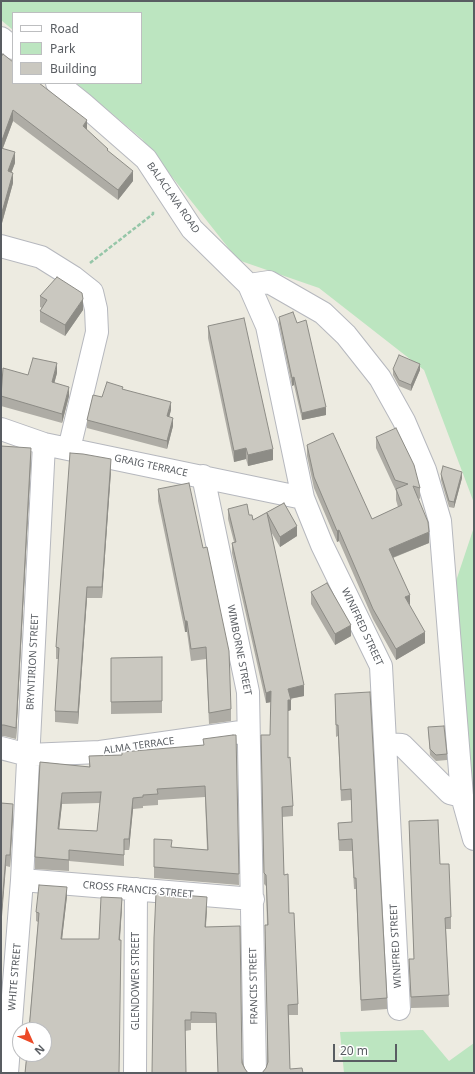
<!DOCTYPE html>
<html>
<head>
<meta charset="utf-8">
<style>
  body { margin:0 }
  #map { position:relative; width:475px; height:1074px; overflow:hidden; background:#edebe1; font-family:"Noto Sans",sans-serif }
  canvas { display:block }
  .frame { position:absolute; inset:0; border:2px solid #595d62; pointer-events:none }
  .legend { position:absolute; left:12px; top:12px; width:130px; height:72px; box-sizing:border-box; background:#fff; border:1px solid #bdbec0; margin:0; padding:5px 7px; list-style:none; font-size:12px; color:#595d62 }
  .legend li { display:flex; align-items:center; gap:8px; height:20px }
  .legend b { width:20px; border:1px solid #bdbec0 }
  .north { position:absolute; left:12px; top:1022px; width:40px; height:40px; box-sizing:border-box; background:#fff; border:1px solid #bdbec0; border-radius:50%; rotate:135deg; font-size:11px; font-weight:700; line-height:16px; text-align:center; color:#595d62 }
  .north::after { content:''; display:block; margin:auto; width:14px; height:18px; background:#ec4a28; clip-path:polygon(50% 0,100% 100%,50% 72%,0 100%) }
  .scale { position:absolute; left:333px; top:1044px; width:64px; height:18px; box-sizing:border-box; border:2px solid #595d62; border-top:0; padding-left:5px; font-size:12px; line-height:14px; white-space:nowrap; color:#595d62; -webkit-text-stroke:3px #fff; paint-order:stroke }
</style>
</head>
<body>
<div id="map">
<canvas width="475" height="1074"></canvas>
<div class="frame"></div>
<ul class="legend">
<li><b style="height:5px;background:#fff"></b>Road</li>
<li><b style="height:11px;background:#bce5c0"></b>Park</li>
<li><b style="height:11px;background:#cac8c0"></b>Building</li>
</ul>
<div class="north">N</div>
<div class="scale">20 m</div>
</div>
<script>
const c = document.querySelector('canvas').getContext('2d');
c.lineJoin = 'round';
function fillPath(path, color) {
  c.fillStyle = color;
  c.fill(path, 'evenodd');
}
function shape(rows) {
  const path = new Path2D();
  for (const r of rows) {
    path.moveTo(r[0], r[1]);
    for (let i = 2; i < r.length; i += 2) path.lineTo(r[i], r[i + 1]);
  }
  return path;
}
function strokePath(path, color, width, dash) {
  c.strokeStyle = color;
  c.lineWidth = width;
  c.lineCap = dash ? 'butt' : 'round';
  c.setLineDash(dash || []);
  c.stroke(path);
}
function write(font, color, halo, rows, align = 'center') {
  c.font = font + ' "Noto Sans",sans-serif';
  c.lineWidth = 3;
  c.setLineDash([]);
  c.textBaseline = 'middle';
  c.strokeStyle = halo;
  c.fillStyle = color;
  for (const [text, x, y, turn = 0] of rows) {
    c.save();
    c.translate(x, y);
    c.rotate((+turn || 0) * Math.PI / 180);
    c.textAlign = isNaN(turn) ? turn : align;
    if (halo) c.strokeText(text, 0, 0);
    c.fillText(text, 0, 0);
    c.restore();
  }
}
fillPath(shape([
  [1,1,474,1,474,503,424,370,319,288,238,260,142,139,76,83,141,83,141,13,13,13,13,30,1,20],
  [474,527,474,849,456,758,456,581],
  [423,1030,449,1061,474,1043,474,1073,344,1073,340,1032]
]), '#bce5c0');
const minor = shape([
  [1,38,13,48],
  [57,83,82,103,146,159,192,229,249,285,267,326,303,498,322,545,381,666,399,1009],
  [1,246,41,257,73,277,92,292,96,309,97,332,69,449],
  [249,285,269,282,323,313,346,335,380,378,404,421,425,470,440,521,462,796,474,839],
  [1,429,44,444,303,498],
  [203,476,248,692,255,1073],
  [386,744,402,745,450,793,462,796],
  [1,748,28,755,100,752,248,731],
  [22,880,253,899],
  [7,1073,22,880,44,444],
  [135,1073,136,889]
]);
strokePath(minor, '#b6b8be', 24);
strokePath(shape([
  [90,263,153,214,153,211]
]), '#95c6a8', 2.5, [4, 2]);
strokePath(minor, '#fff', 22);
fillPath(shape([
  [1,57,87,130,108,151,133,181,118,200,13,121,3,148,15,163,11,172,13,183,2,223,1,222],
  [40,296,83,310,65,336,40,322,40,311,42,308,40,307],
  [279,317,326,415,302,420,294,385,292,386,279,324],
  [208,326,273,460,248,466,246,459,234,462,208,338],
  [393,369,420,370,411,391,399,386,393,375],
  [57,373,54,383,69,396,62,423,1,406,1,394,28,375],
  [123,390,171,410,169,417,173,426,167,449,87,428,87,420,102,397],
  [376,437,420,488,420,499,418,498,429,543,393,558,410,606,425,643,396,660,373,619,339,541,337,542,314,488,307,456,307,445,372,519,398,507,396,500,396,491,376,448],
  [1,446,31,459,16,739,4,736,1,736],
  [111,471,102,598,87,598,78,724,55,722,55,711,59,659,56,659,56,647],
  [441,474,462,478,454,508,449,507,441,480],
  [158,489,231,709,231,721,209,724,206,659,191,661,187,632,185,632,158,501],
  [284,503,297,536,280,547,270,530,304,696,290,699,291,710,288,711,288,758,293,806,293,816,282,817,284,875,289,913,298,1004,298,1015,289,1015,290,1069,303,1073,266,1068,267,1063,267,925,266,886,264,884,261,735,270,735,271,702,266,703,232,553,232,543,234,542,228,519,228,509,249,515,253,520],
  [311,592,351,636,335,645,311,604],
  [162,657,162,713,111,714,111,658],
  [335,694,387,998,387,1009,361,1011,356,889,354,889,352,851,339,851,338,823,352,822,351,800,341,801,338,736,336,737],
  [428,727,447,754,447,760,436,761,430,755],
  [236,735,239,885,154,878,154,839,172,847,207,850,205,797,158,800,158,805,143,806,143,808,133,809,129,850,124,850,124,866,69,861,69,871,35,869,35,857,40,762,89,767,89,756,122,755,203,745],
  [100,803,97,831,59,829,62,804],
  [1,803,13,815,10,867,6,866],
  [409,821,440,864,451,917,451,929,446,929,449,1007,411,1008,409,959,414,959],
  [67,896,62,939,99,939,122,907,120,940,119,1073,25,1073,38,922,36,921,36,912],
  [207,908,206,927,245,1069,218,1073,216,1023,191,1023,191,1030,185,1031,152,1073]
]), '#aeaca5');
fillPath(shape([
  [13,110,13,121,1,153,1,143],
  [87,120,87,131,83,126],
  [15,152,15,163,8,182,8,171],
  [133,171,133,181,118,200,118,190],
  [13,173,13,183,2,223,2,212],
  [83,299,83,310,65,336,65,325],
  [57,363,57,373,52,392,52,382],
  [420,364,420,370,411,391,411,385],
  [294,377,294,385,292,386,292,378],
  [69,387,69,396,62,423,62,414],
  [171,402,171,410,167,425,167,416],
  [326,407,326,415,302,420,302,413],
  [173,418,173,426,167,449,167,441],
  [31,448,31,459,16,739,16,728],
  [246,448,246,459,234,462,234,451],
  [273,449,273,460,248,466,248,455],
  [111,459,111,471,102,598,102,587],
  [462,472,462,478,454,508,454,502],
  [297,526,297,536,280,547,280,537],
  [339,530,339,541,337,542,337,531],
  [429,532,429,543,389,559,389,549],
  [87,587,87,598,78,724,78,712],
  [410,595,410,606,405,597],
  [185,621,187,621,187,632,185,632],
  [351,625,351,636,335,645,335,634],
  [425,632,425,643,396,660,396,649],
  [304,685,304,696,288,699,288,689],
  [271,691,271,702,266,703,266,693],
  [288,700,291,700,291,710,288,711],
  [62,793,62,804,58,840,58,829],
  [133,798,133,809,129,850,129,839],
  [13,804,13,815,10,867,10,855],
  [6,855,6,866,1,929,1,917],
  [67,887,67,896,61,948,61,939],
  [207,897,207,908,205,937,205,927],
  [122,898,122,907,119,949,119,940]
]), '#8d8c86');
const building = shape([
  [3,54,13,62,13,83,39,83,87,120,83,126,108,149,107,150,133,171,118,190,13,110,1,143,1,57,3,54],
  [1,148,15,152,8,171,13,173,2,212,1,212,1,148],
  [57,277,82,293,83,299,65,325,40,311,47,300,40,296,57,277],
  [293,312,297,323,306,320,326,407,302,413,294,377,292,378,279,317,293,312],
  [244,318,273,449,248,455,246,448,234,451,208,326,244,318],
  [399,355,420,364,411,385,399,380,393,369,399,355],
  [33,358,57,363,52,382,69,387,62,414,1,396,3,368,28,375,33,358],
  [107,382,123,387,122,389,171,402,167,416,173,418,167,441,87,420,93,395,102,397,107,382],
  [396,428,414,465,420,488,413,486,428,522,429,532,389,549,410,595,405,597,425,632,396,649,373,609,339,530,337,531,314,477,307,445,333,433,372,519,402,505,396,489,408,484,395,480,376,437,396,428],
  [1,446,31,448,16,728,4,725,1,725,1,446],
  [70,453,83,454,111,459,102,587,87,587,78,712,55,711,59,648,56,647,70,453],
  [443,466,462,472,454,502,449,501,441,474,443,466],
  [189,483,203,548,207,547,229,651,231,709,209,713,206,647,191,649,187,621,185,621,158,489,189,483],
  [284,503,297,526,280,537,267,513,304,685,288,689,291,700,288,700,288,758,290,757,293,806,282,807,284,875,288,874,289,913,294,913,298,1004,288,1005,290,1069,302,1068,303,1073,262,1073,266,1068,268,1062,265,925,268,925,266,875,264,873,261,735,270,735,271,691,266,693,232,543,236,542,228,509,247,504,249,515,252,515,253,520,284,503],
  [327,583,351,625,335,634,311,592,327,583],
  [162,657,162,701,111,702,111,658,162,657],
  [370,692,387,998,361,1000,356,878,354,878,352,839,339,840,338,823,352,822,351,789,341,790,338,725,336,725,335,694,370,692],
  [444,726,447,754,436,755,430,749,428,727,444,726],
  [233,735,236,735,239,874,154,867,154,839,172,840,171,847,208,850,205,786,157,789,158,794,143,795,143,797,133,798,129,839,124,839,124,855,69,850,69,860,35,857,40,762,90,767,89,756,122,755,122,752,204,745,203,739,233,735],
  [101,792,97,831,58,829,62,793,101,792],
  [1,803,13,804,10,855,6,855,1,917,1,803],
  [438,820,440,864,449,864,451,917,445,918,449,995,411,997,409,959,414,959,409,821,438,820],
  [39,885,67,887,61,939,99,939,101,897,122,898,119,940,121,940,119,1073,25,1073,27,1054,44,1054,44,1030,29,1030,39,913,36,912,39,885],
  [156,893,207,897,205,927,240,926,242,1063,245,1069,248,1073,218,1073,216,1013,191,1012,191,1020,185,1020,186,1073,152,1073,154,938,156,893]
]);
fillPath(building, '#cac8c0');
strokePath(building, '#8d8c86', 1);
write('10px', '#595d62', '#fff', [
  ["BALACLAVA ROAD",173,198,55],
  ["GRAIG TERRACE",151,466,12],
  ["WINIFRED STREET",362,627,65],
  ["WIMBORNE STREET",239,650,79],
  ["BRYNTIRION STREET",33,662,-87],
  ["ALMA TERRACE",139,746,-8],
  ["CROSS FRANCIS STREET",138,890,5],
  ["WINIFRED STREET",396,946,-93],
  ["WHITE STREET",15,977,-85],
  ["GLENDOWER STREET",136,981,-90],
  ["FRANCIS STREET",254,986,-91]
]);
</script>
</body>
</html>
